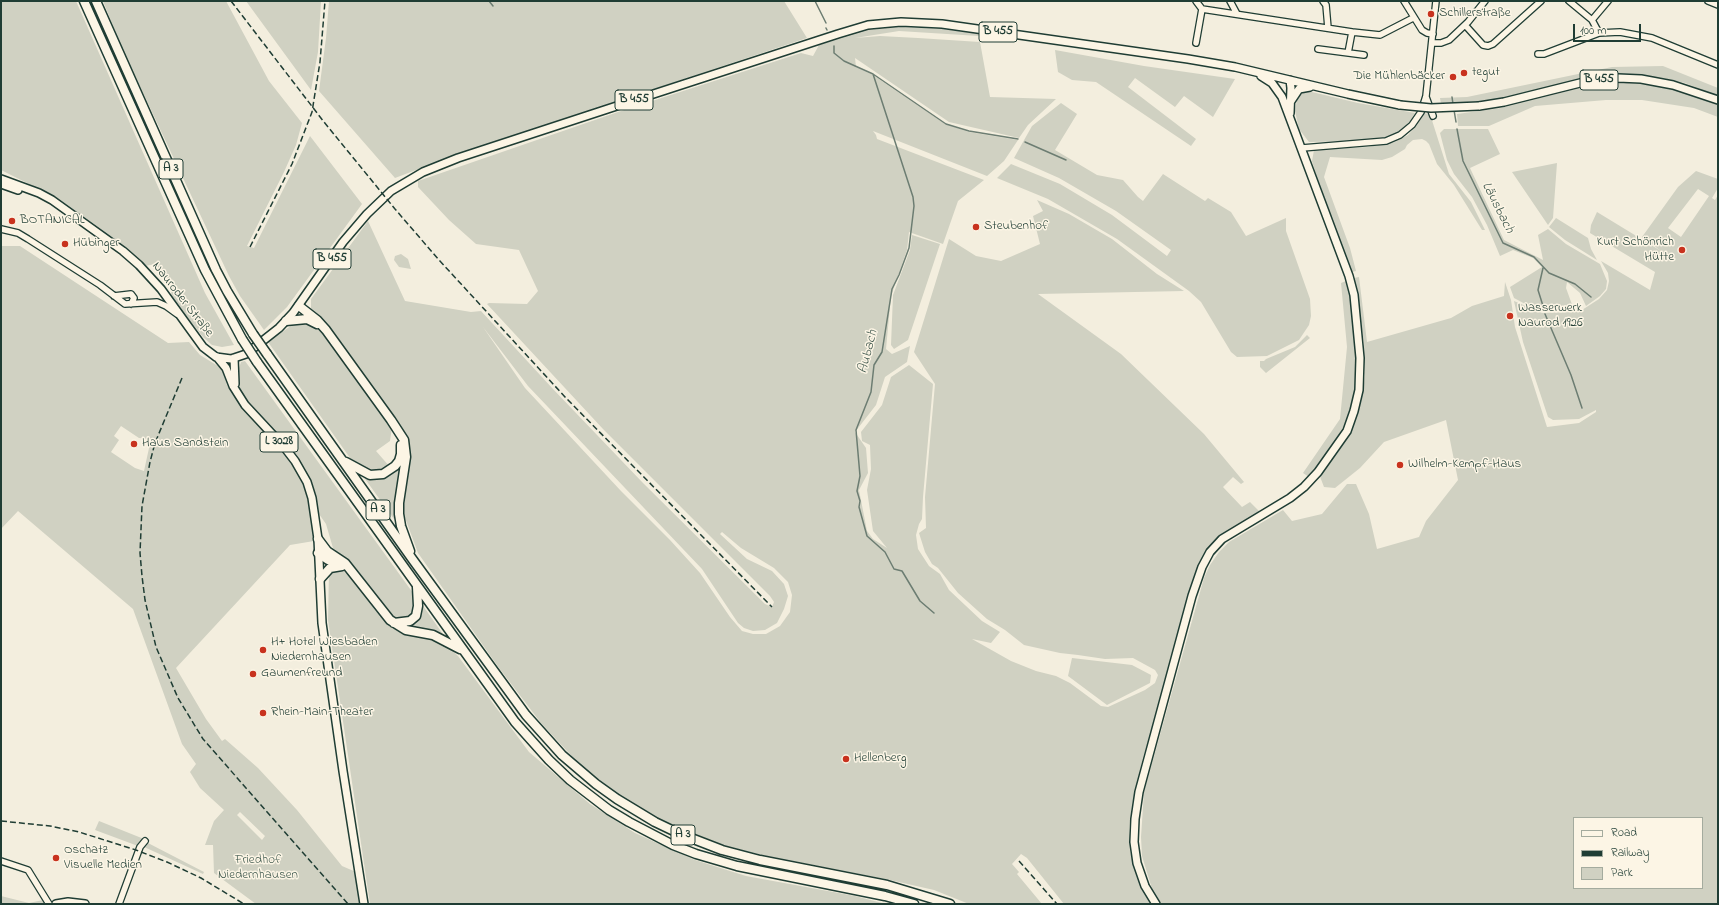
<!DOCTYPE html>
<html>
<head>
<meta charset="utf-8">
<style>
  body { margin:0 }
  #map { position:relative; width:1719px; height:905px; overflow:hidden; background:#f3eede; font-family:"Indie Flower",sans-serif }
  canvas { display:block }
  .frame { position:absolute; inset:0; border:2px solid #1f3d34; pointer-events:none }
  .legend { position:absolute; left:1573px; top:817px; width:130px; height:72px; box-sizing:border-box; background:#fcf5e5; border:1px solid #a4ab9e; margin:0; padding:5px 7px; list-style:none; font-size:12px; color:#1f3d34 }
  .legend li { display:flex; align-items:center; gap:8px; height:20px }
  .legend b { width:20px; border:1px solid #a4ab9e }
  .scale { position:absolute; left:1573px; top:24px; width:68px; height:18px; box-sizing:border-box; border:2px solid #1f3d34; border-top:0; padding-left:5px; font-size:12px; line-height:14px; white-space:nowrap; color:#1f3d34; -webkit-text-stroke:3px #fcf5e5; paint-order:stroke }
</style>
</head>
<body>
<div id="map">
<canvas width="1719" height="905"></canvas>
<div class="frame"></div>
<ul class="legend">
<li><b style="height:5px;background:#fcf5e5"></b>Road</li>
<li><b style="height:5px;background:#1f3d34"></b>Railway</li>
<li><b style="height:11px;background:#d0d1c2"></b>Park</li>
</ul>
<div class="scale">100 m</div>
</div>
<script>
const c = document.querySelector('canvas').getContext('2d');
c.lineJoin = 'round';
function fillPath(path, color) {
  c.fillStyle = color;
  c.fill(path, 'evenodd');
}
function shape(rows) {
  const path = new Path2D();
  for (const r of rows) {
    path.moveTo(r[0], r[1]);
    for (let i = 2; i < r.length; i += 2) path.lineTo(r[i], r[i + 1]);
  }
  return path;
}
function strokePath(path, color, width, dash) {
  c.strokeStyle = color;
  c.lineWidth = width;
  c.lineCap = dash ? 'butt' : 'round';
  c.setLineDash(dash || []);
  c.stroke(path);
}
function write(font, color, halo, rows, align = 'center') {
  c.font = font + ' "Indie Flower",sans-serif';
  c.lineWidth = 3;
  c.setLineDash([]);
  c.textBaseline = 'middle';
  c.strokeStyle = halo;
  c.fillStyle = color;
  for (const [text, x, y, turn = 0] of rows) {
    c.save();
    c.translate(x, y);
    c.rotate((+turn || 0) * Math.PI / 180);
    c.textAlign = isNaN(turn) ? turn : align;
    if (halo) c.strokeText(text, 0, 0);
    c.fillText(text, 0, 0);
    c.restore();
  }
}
fillPath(shape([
  [1,1,76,1,205,293,234,345,222,347,212,345,203,337,171,297,172,283,155,264,145,266,94,224,59,199,1,170],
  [103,1,226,1,269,81,302,123,296,145,284,172,247,246,254,248,310,136,362,204,287,307,264,330,240,296,229,276,121,46],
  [246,1,321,1,318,52,311,90],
  [329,1,784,1,807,38,453,156,395,178,319,91,326,38],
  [901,27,942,29,996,36,995,37,899,31,855,38,880,36,918,38,980,42,990,97,1056,99,1028,125,1019,138,949,122,855,58,856,67,873,75,945,124,969,132,1018,140,1004,161,987,176,873,131,876,135,877,139,984,180,958,201,943,244,909,232,907,250,891,296,886,349,892,354,910,346,907,362,885,377,876,405,855,432,866,448,868,473,859,490,867,531,873,539,887,548,873,531,867,490,871,469,870,445,862,441,861,432,882,405,891,377,909,365,933,384,923,497,922,519,919,524,916,535,918,549,929,566,940,574,949,590,982,621,1000,632,991,643,972,639,1011,661,1036,671,1056,676,1070,683,1101,706,1108,707,1145,690,1155,683,1158,675,1155,670,1133,658,1105,659,1078,655,1060,653,1024,645,1005,630,987,619,958,593,938,568,932,564,925,552,919,533,926,528,925,497,935,384,914,352,949,239,976,256,1001,261,1040,244,1033,216,1043,211,1037,200,1069,214,1112,239,1157,274,1184,291,1038,294,1121,354,1204,434,1244,482,1241,484,1233,477,1223,487,1242,507,1250,502,1260,512,1224,534,1216,541,1187,604,1159,708,1143,757,1132,805,1129,828,1130,851,1135,870,1150,904,1064,904,1027,858,1021,854,1012,864,1019,872,1017,874,1042,904,969,904,934,890,890,880,762,855,723,845,663,821,621,796,580,765,541,723,499,668,418,553,404,515,403,501,409,449,406,438,325,321,311,309,311,299,368,221,405,301,471,312,481,311,553,389,643,483,765,604,772,607,774,602,770,596,603,429,487,304,489,303,527,304,538,291,519,250,476,244,449,220,418,187,418,181,618,112,801,53,813,56,819,45,869,30],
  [483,327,528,386,702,569,738,623,744,628,753,631,765,630,777,623,784,609,788,596,784,584,772,571,747,559,720,534,722,532,741,548,774,568,788,582,792,595,790,612,780,626,766,634,753,634,742,631,730,617,700,573,670,540,621,491,525,388],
  [1055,50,1144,66,1235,79,1213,117,1184,96,1175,107,1135,78,1128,87,1196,139,1191,146,1096,82,1072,80,1058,72],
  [1663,66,1718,88,1718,96,1685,83,1663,78,1617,74,1563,83,1493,100,1441,104,1440,98,1467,97,1612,67],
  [1627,83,1651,85,1675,90,1702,99,1718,105,1718,117,1694,108,1642,100,1606,100,1535,106,1489,126,1458,126,1457,114,1501,108,1576,89,1601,85],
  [1305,92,1312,92,1358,103,1415,113,1410,121,1402,129,1388,138,1368,141,1309,142,1299,129,1295,111,1297,99,1300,95],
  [1061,103,1077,114,1055,150,1097,175,1123,180,1138,197,1143,201,1163,174,1205,201,1208,198,1231,212,1246,236,1286,218,1286,231,1310,299,1311,316,1309,325,1299,340,1267,356,1237,357,1231,352,1201,302,1189,291,1117,239,1048,199,997,178,1011,164,1060,184,1112,215,1167,256,1171,250,1116,211,1059,178,1014,158,1032,126],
  [1424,113,1430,114,1449,174,1471,202,1485,230,1482,230,1454,185,1437,164,1429,144,1426,141,1422,139,1413,140,1407,145,1405,149,1392,157,1382,160,1330,157,1324,177,1350,248,1356,271,1352,272,1317,178,1312,161,1314,150,1368,147,1395,142,1408,135,1417,125],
  [1444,129,1488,129,1500,154,1470,168,1504,240,1543,260,1538,235,1548,229,1566,244,1600,264,1607,281,1606,289,1600,296,1586,306,1580,293,1567,282,1566,288,1574,310,1543,309,1529,306,1514,298,1510,287,1542,267,1533,258,1513,250,1500,256,1487,225,1472,197,1454,174,1447,160,1440,133],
  [1557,163,1553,218,1548,225,1512,172],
  [1696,171,1718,179,1718,188,1712,198,1715,200,1718,195,1718,904,1162,904,1153,892,1142,856,1141,837,1144,792,1204,578,1210,565,1219,552,1229,542,1283,510,1292,521,1322,514,1347,484,1356,484,1369,514,1377,549,1419,537,1426,521,1458,480,1446,420,1384,442,1360,468,1335,488,1324,487,1319,474,1338,452,1355,422,1362,398,1365,376,1364,343,1357,295,1354,278,1359,277,1367,342,1451,318,1472,306,1504,296,1505,282,1511,300,1515,327,1547,427,1579,423,1596,412,1596,410,1579,419,1553,420,1548,417,1523,342,1514,301,1542,313,1576,312,1582,310,1599,299,1607,290,1609,281,1608,273,1601,261,1650,290,1655,272,1590,233,1591,225,1597,212,1661,251,1642,237,1678,187],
  [1698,189,1709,196,1681,237,1668,228],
  [1574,818,1702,818,1702,888,1574,888],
  [1556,218,1588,238,1591,249,1597,260,1565,240,1549,227],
  [912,235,940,244,908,340,894,349,891,345,893,295,910,250],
  [1,246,20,246,168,343,189,342,200,355,218,366,223,372,227,385,239,402,283,450,300,476,309,499,313,519,314,541,290,545,176,668,206,719,222,741,225,739,258,768,297,810,342,866,356,872,361,904,256,904,214,873,213,845,205,845,214,821,224,810,200,788,190,772,196,764,182,744,133,609,18,511,1,529],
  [121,426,139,438,151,439,144,471,135,468,111,452,119,440,114,436],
  [240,812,265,836,262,840,237,815],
  [401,254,408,259,411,269,399,267,394,260,395,256],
  [1346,281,1352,304,1357,357,1357,378,1351,411,1336,441,1309,477,1303,473,1340,419,1347,347,1341,283],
  [302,321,318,326,327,336,392,427,390,441,376,451,390,467,382,472,373,472,355,465,268,342,295,323],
  [1307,335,1310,338,1266,373,1260,367,1260,361,1264,361,1266,359,1295,347],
  [245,361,413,593,416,610,411,618,394,620,347,560,333,548,326,524,319,514,316,499,307,474,287,446,253,410,240,389,238,371,241,362],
  [404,458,396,508,396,522,363,476,381,478,389,475,396,470],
  [337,570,347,573,356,581,375,610,388,624,400,631,435,639,449,647,458,656,529,752,590,804,635,833,695,860,746,876,855,896,886,904,370,904,328,620,329,572],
  [421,603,445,637,405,627,413,624,417,620],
  [1072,658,1132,665,1151,675,1150,683,1107,705,1068,676],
  [99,821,144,839,138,846,95,830],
  [145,843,148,843,204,872,203,874,142,846],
  [1,896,29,903,43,900,45,904,1,904]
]), '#d0d1c2');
strokePath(shape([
  [489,1,493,6],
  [815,1,826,23],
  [826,28,827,30],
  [834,46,834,53,844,61,873,74,913,197,914,206,909,248,899,275,892,289,882,352,874,365,871,392,856,430,860,476,857,491,860,501,859,507,867,536,885,552,894,569,902,571,920,601,934,613],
  [873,74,946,124,969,131,1018,139],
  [1452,97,1453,104],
  [1454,110,1456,122],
  [1457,129,1463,161,1503,243,1534,257,1549,273,1575,284,1591,297],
  [1025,142,1066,160],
  [1543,268,1538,290,1544,309],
  [1545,314,1571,375,1582,408]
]), '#6c7d72', 1.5);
const minor = shape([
  [1196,1,1202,9,1352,32,1380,35,1413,18],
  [1230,1,1237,14],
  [1323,1,1326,5,1328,28],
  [1404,1,1422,30,1427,33,1433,34],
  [1569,1,1592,20,1599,33],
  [1708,1,1718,5],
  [1592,20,1608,1],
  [1465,25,1483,45,1488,46,1493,44,1541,1],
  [1196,43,1202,9],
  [1432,43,1441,43,1449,40,1468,22,1485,1],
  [1318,49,1364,55],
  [1348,53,1352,32],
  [1538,54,1544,54,1599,33,1620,32,1652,38,1718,65],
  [1426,97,1433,116],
  [1302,148,1386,141,1400,135,1412,125,1421,112,1426,96,1436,1],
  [1,229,18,233,28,239,100,285,125,304,157,302,166,306,177,314],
  [114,296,131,294,134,298,131,304],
  [1,861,28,870,49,904],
  [119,904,140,847,145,841]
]);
const major = shape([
  [1290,80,1291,88,1290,113],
  [1291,101,1299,89,1310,87],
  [1479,106,1504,102,1580,83,1618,78,1641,79,1673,85,1718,100],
  [1,179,39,193,52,200,123,251,139,265,161,289,203,347,216,357,231,359,246,354,279,328,293,313,343,242,367,214,391,191,423,172,458,158,632,101,838,34,868,25,901,22,942,24,1188,59,1235,67,1348,94,1400,105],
  [1,184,18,190],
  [217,357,226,368,233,386,245,405,285,448,295,461,307,482,312,498,318,539,322,623,343,771,364,904],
  [234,358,235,384],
  [56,904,68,902,85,904],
  [1156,904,1145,886,1137,863,1134,842,1135,819,1139,792,1192,596,1202,567,1210,552,1222,539,1290,498,1304,487,1318,472,1347,431,1354,411,1359,390,1360,358,1354,295,1349,276,1282,97,1272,83,1261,76]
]);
const highway = shape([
  [84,1,205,270,242,339],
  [96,1,216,270,227,291,253,334],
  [299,306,317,320,326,330,391,420,404,440,406,457,399,503,399,514,401,526,410,551],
  [286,321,307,319,317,324],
  [267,354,413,560,526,715,562,755,596,784,617,799,655,822,678,833,722,850,760,860,887,885,950,904],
  [257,362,515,722,549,760,570,780,609,810,629,822,673,845,696,854,737,866,885,896,914,904],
  [346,462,370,475,383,474,395,466,399,461,401,454,401,445],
  [318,539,327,551,345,563,390,620,406,630,433,635,460,649],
  [318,553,328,560,343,565],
  [320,579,330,568,342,566],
  [394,623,410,621,416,616,418,606,417,587]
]);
strokePath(minor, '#1f3d34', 8);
strokePath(major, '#1f3d34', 10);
strokePath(highway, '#1f3d34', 11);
strokePath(minor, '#fcf5e5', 5.5);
strokePath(major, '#fcf5e5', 7);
strokePath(highway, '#fcf5e5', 8);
strokePath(shape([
  [231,1,324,122,395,209,439,260,566,398,772,607],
  [250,247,292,164,312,112,320,62,325,1],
  [182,378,155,443,150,462,142,506,140,553,142,576,145,600,156,647,178,698,203,739,348,904],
  [1,821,50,826,79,832,136,850,167,862,201,878,244,904],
  [1019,861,1057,904]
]), '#1f3d34', 1.5, [6, 3]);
const majorBridge = shape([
  [1400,105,1431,108,1479,106]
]);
const highwayBridge = shape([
  [253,334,267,354],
  [242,339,257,362]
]);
strokePath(majorBridge, '#1f3d34', 10, []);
strokePath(highwayBridge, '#1f3d34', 11, []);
strokePath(majorBridge, '#fcf5e5', 7);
strokePath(highwayBridge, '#fcf5e5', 8);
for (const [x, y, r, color] of [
  [1431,14,4,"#c8321e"],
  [1464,73,4,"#c8321e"],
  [1453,77,4,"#c8321e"],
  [12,221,4,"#c8321e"],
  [976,227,4,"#c8321e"],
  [65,244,4,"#c8321e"],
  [1682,250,4,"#c8321e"],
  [1510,316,4,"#c8321e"],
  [134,444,4,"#c8321e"],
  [1400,465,4,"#c8321e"],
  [263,650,4,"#c8321e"],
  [253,674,4,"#c8321e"],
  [263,713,4,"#c8321e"],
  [846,759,4,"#c8321e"],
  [56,858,4,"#c8321e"]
]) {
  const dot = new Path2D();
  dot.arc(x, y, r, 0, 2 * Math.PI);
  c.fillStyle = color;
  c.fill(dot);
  strokePath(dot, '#fcf5e5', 1.5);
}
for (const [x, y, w] of [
  [998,32,38],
  [1599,80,38],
  [634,100,38],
  [171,169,24],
  [332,259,38],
  [279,442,38],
  [378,510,24],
  [683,835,24]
]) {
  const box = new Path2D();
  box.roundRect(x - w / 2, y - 10, w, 20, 3);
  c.fillStyle = '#fcf5e5';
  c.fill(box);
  strokePath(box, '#1f3d34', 1);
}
write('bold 12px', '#1f3d34', null, [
  ["B 455",998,32],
  ["B 455",1599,80],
  ["B 455",634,100],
  ["A 3",171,169],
  ["B 455",332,259],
  ["L 3028",279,442],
  ["A 3",378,510],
  ["A 3",683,835]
]);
write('13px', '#1f3d34', '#fcf5e5', [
  ["Schillerstraße",1439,14],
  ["tegut",1472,73],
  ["Die Mühlenbäcker",1445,77,"right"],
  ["BOTANICAL",20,221],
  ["Steubenhof",984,227],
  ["Kurt Schönrich",1674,243,"right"],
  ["Hütte",1674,258,"right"],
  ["Hübinger",73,244],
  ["Wasserwerk",1518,309],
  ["Naurod 1926",1518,324],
  ["Haus Sandstein",142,444],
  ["Wilhelm-Kempf-Haus",1408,465],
  ["H+ Hotel Wiesbaden",271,643],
  ["Niedernhausen",271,658],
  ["Gaumenfreund",261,674],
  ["Rhein-Main-Theater",271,713],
  ["Hellenberg",854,759],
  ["Oschatz",64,851],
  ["Visuelle Medien",64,866]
], 'left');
write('13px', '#1f3d34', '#fcf5e5', [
  ["Nauroder Straße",182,300,52]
]);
write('13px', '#425b50', '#fcf5e5', [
  ["Friedhof",258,861],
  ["Niedernhausen",258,876]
]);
write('italic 14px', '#465d53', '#fcf5e5', [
  ["Läusbach",1497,208,63],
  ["Aubach",869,352,-76]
]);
</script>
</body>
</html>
